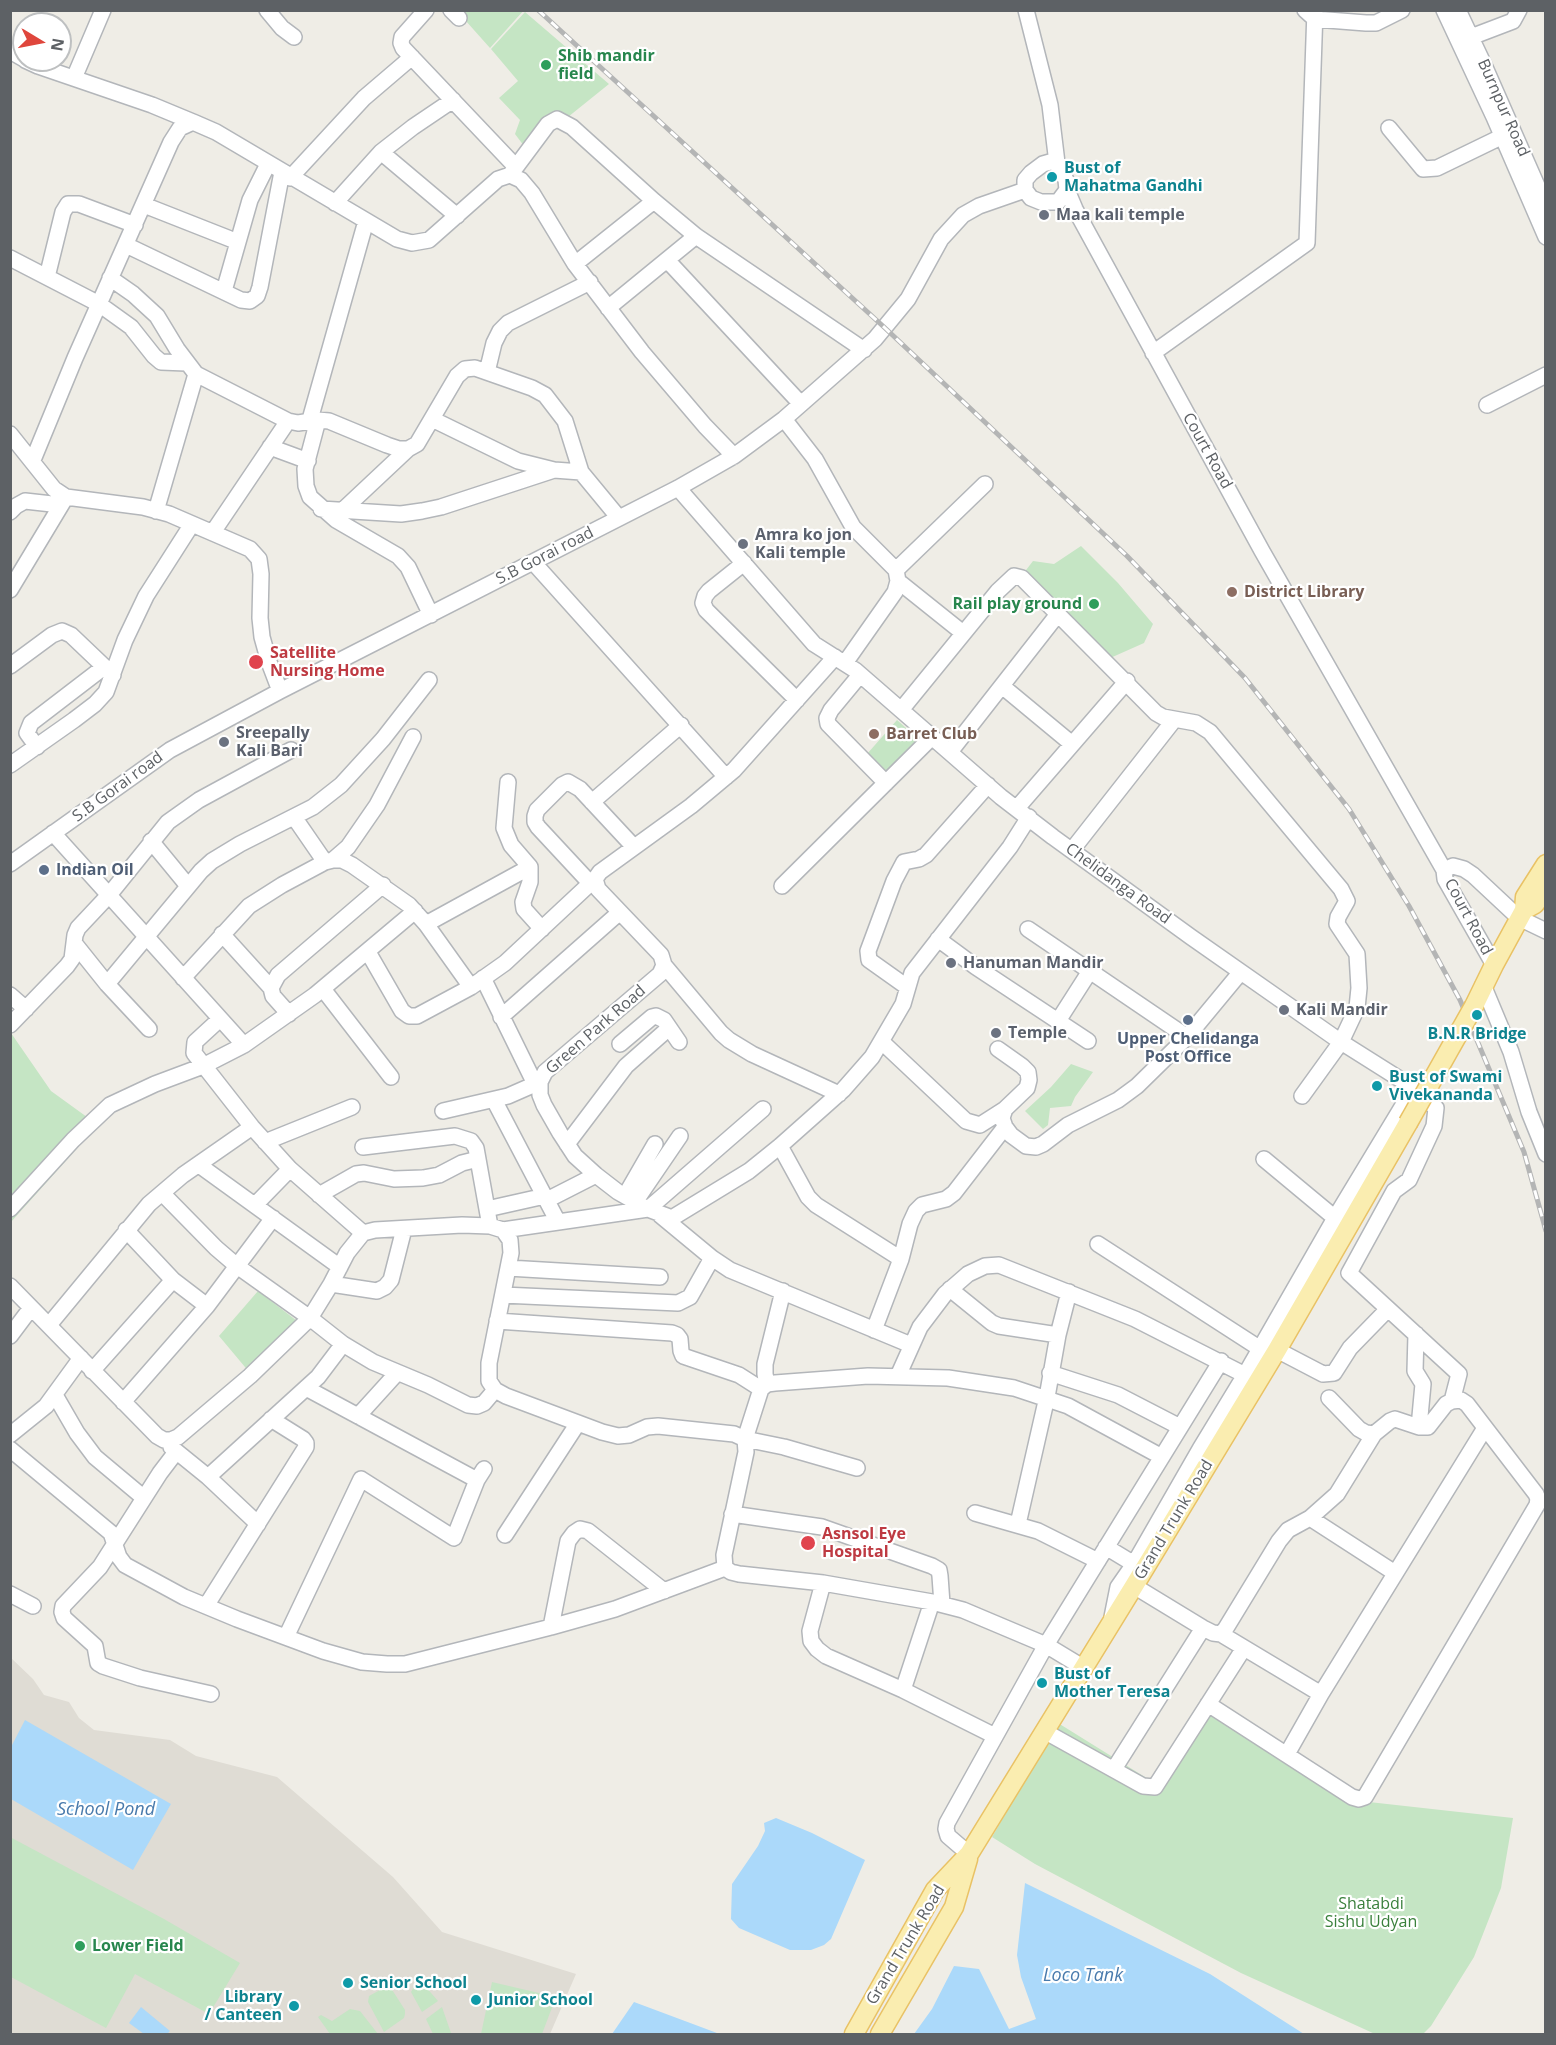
<!DOCTYPE html>
<html>
<head>
<meta charset="utf-8">
<style>
  body { margin:0 }
  #map { position:relative; width:1556px; height:2045px; overflow:hidden; background:#efede6; font-family:"Open Sans",sans-serif }
  canvas { display:block }
  .frame { position:absolute; inset:0; border:12px solid #5d6165; pointer-events:none }
  .north { position:absolute; left:12px; top:12px; width:60px; height:60px; box-sizing:border-box; background:#fff; border:2px solid #bec0c1; border-radius:50%; rotate:100deg; font-size:16px; font-weight:700; line-height:24px; text-align:center; color:#5d6165 }
  .north::after { content:''; display:block; margin:auto; width:21px; height:27px; background:#df463c; clip-path:polygon(50% 0,100% 100%,50% 72%,0 100%) }
</style>
</head>
<body>
<div id="map">
<canvas width="1556" height="2045"></canvas>
<div class="frame"></div>
<div class="north">N</div>
</div>
<script>
const c = document.querySelector('canvas').getContext('2d');
c.lineJoin = 'round';
function fillPath(path, color) {
  c.fillStyle = color;
  c.fill(path, 'evenodd');
}
function shape(rows) {
  const path = new Path2D();
  for (const r of rows) {
    path.moveTo(r[0], r[1]);
    for (let i = 2; i < r.length; i += 2) path.lineTo(r[i], r[i + 1]);
  }
  return path;
}
function strokePath(path, color, width, dash) {
  c.strokeStyle = color;
  c.lineWidth = width;
  c.lineCap = dash ? 'butt' : 'round';
  c.setLineDash(dash || []);
  c.stroke(path);
}
function write(font, color, halo, rows, align = 'center') {
  c.font = font + ' "Open Sans",sans-serif';
  c.lineWidth = 4.5;
  c.setLineDash([]);
  c.textBaseline = 'middle';
  c.strokeStyle = halo;
  c.fillStyle = color;
  for (const [text, x, y, turn = 0] of rows) {
    c.save();
    c.translate(x, y);
    c.rotate((+turn || 0) * Math.PI / 180);
    c.textAlign = isNaN(turn) ? turn : align;
    if (halo) c.strokeText(text, 0, 0);
    c.fillText(text, 0, 0);
    c.restore();
  }
}
fillPath(shape([
  [10,1657,33,1679,44,1695,69,1702,79,1718,94,1730,170,1740,196,1756,277,1777,393,1877,442,1932,576,1974,550,2034,11,2034]
]), '#dfdcd4');
fillPath(shape([
  [524,10,490,48,457,11],
  [525,12,609,84,527,150,515,134,520,120,499,98,518,81,491,49],
  [1081,546,1118,583,1153,624,1144,643,1108,659,1023,574,1033,561,1054,564],
  [897,720,923,743,890,779,867,754],
  [11,1033,51,1091,98,1125,11,1222],
  [1071,1064,1093,1072,1075,1097,1071,1106,1050,1108,1048,1125,1043,1129,1025,1111,1051,1087],
  [258,1291,301,1324,250,1373,219,1336],
  [1206,1712,1369,1802,1513,1818,1501,1888,1474,1957,1431,2026,1423,2034,1375,2034,1241,1973,1035,1864,992,1837,1058,1723,1161,1787],
  [10,1837,164,1919,240,1963,209,2014,135,1974,106,2028,11,1977],
  [419,1979,438,2001,422,2012,411,1992],
  [492,1982,556,1997,542,2034,481,2034],
  [389,1985,405,2010,405,2014,404,2018,384,2032,368,2002,369,1996],
  [442,2007,451,2033,433,2034,426,2019],
  [350,2009,360,2011,378,2034,330,2034,318,2017,321,2015,332,2021]
]), '#c5e5c4');
fillPath(shape([
  [25,1720,171,1804,133,1870,11,1799,11,1747],
  [776,1818,812,1833,865,1860,831,1939,824,1945,811,1950,790,1950,739,1928,731,1919,732,1884,758,1846,765,1831,764,1823],
  [1025,1883,1210,1974,1304,2034,914,2034,932,2009,954,1966,979,1969,1009,2029,1036,2019,1021,1977,1017,1955],
  [634,2002,717,2033,612,2034],
  [141,2007,170,2031,167,2034,144,2034,129,2023]
]), '#abd9fa');
const minor = shape([
  [267,10,282,28,294,37],
  [426,10,402,37,401,43,403,48,516,167],
  [451,10,459,18],
  [1026,10,1050,105,1057,163,1066,180,1067,190,1075,209,1262,551,1444,870,1445,879,1494,965],
  [1305,10,1315,19,1366,23,1376,23,1402,10],
  [1444,10,1494,117,1546,237],
  [1458,10,1484,65,1546,206],
  [1471,37,1513,21,1519,10],
  [10,51,24,59],
  [25,60,38,66,152,105,193,122],
  [74,78,103,10],
  [1389,128,1423,169,1437,168,1503,136],
  [381,152,457,216],
  [1057,163,1050,162,1043,164,1031,173,1025,180,1025,190,1031,198,1041,202,1058,202,1067,190],
  [510,175,548,124,557,119,572,127,654,201,696,236,864,350],
  [290,178,364,98,412,57],
  [335,203,381,152,413,127,453,100],
  [144,205,238,242],
  [126,245,241,300,250,301,257,296,260,287,282,172],
  [10,258,99,304,131,327,154,356,161,362,186,363],
  [667,260,801,404],
  [575,264,654,201],
  [47,277,63,212,68,204,79,204,135,225],
  [110,278,133,294,157,316,177,349,196,374,288,421,298,423,318,420,329,421,387,445,399,449,408,449,417,444,457,376,465,369,475,368,532,388,545,395,565,421,581,472,619,518],
  [224,291,250,200,268,164],
  [608,308,696,236],
  [1153,353,1307,243,1315,10],
  [487,372,494,343,500,331,508,323,590,282],
  [1487,405,1546,375],
  [432,419,518,461,554,470,581,472],
  [784,419,815,459,853,527,896,570,898,581,895,592,845,663],
  [318,420,305,469,306,486,310,497,336,520,398,556,408,567,431,615],
  [309,423,366,221],
  [10,434,54,489,66,497,143,507,169,514,250,549,259,559,261,574,260,618,262,637,269,662,280,691],
  [270,447,308,461],
  [33,460,75,358,171,142,180,128,193,122,216,132,397,239,412,243,429,240,498,179,510,175,521,180,532,193,575,264,642,352,705,426,734,456],
  [678,488,814,644,855,670,1001,797,1053,837,1191,937,1341,1042,1406,1083,1436,1108,1434,1126,1409,1180,1394,1191,1349,1273,1459,1374,1452,1401],
  [321,509,401,514,422,511,441,507,554,470],
  [343,510,408,449],
  [156,511,196,374],
  [10,512,16,506,25,501,61,505],
  [213,532,288,421],
  [533,562,726,777],
  [744,563,709,591,705,596,703,603,706,610,797,700],
  [896,570,985,484],
  [898,581,963,633],
  [10,590,66,497],
  [835,657,734,770,691,806,600,872,595,879,598,889,661,955,664,965,660,974,545,1072,540,1082,540,1095,544,1105,560,1133,575,1156,596,1175,618,1192,648,1209,672,1218,749,1171,780,1146,843,1090,872,1057,903,1004,912,973,1010,847,1029,817],
  [10,666,52,635,62,631,71,635,113,675],
  [860,675,831,710,827,718,828,724,886,783],
  [1002,686,1072,744],
  [901,710,998,591,1014,576,1022,578,1156,713,1163,717,1196,723,1210,732,1341,889,1347,901,1338,917,1337,924,1357,954,1359,988,1357,1008,1341,1042,1302,1096],
  [37,747,27,733,31,723,104,667],
  [950,752,1058,614],
  [10,765,74,720,95,704,106,692,125,640,146,596,192,524],
  [508,782,504,828,511,845,530,867,530,882,523,902,524,909,542,929],
  [592,802,681,725],
  [1017,808,1127,681],
  [294,817,325,862],
  [53,833,244,1045],
  [151,841,188,886],
  [1072,850,1174,720],
  [333,860,348,847,377,805,413,737],
  [10,864,170,750,280,691,678,488,734,456,784,419,875,339,908,299,941,239,963,215,979,206,1025,190],
  [1444,870,1453,866,1464,869,1473,875,1519,918,1546,931],
  [591,884,538,827,535,822,535,816,537,810,562,785,568,782,580,789,634,847],
  [782,886,932,737],
  [426,924,530,867],
  [1028,929,1187,1037],
  [222,934,271,988],
  [938,939,976,967,1088,1041],
  [75,944,107,984,149,1029],
  [368,952,402,1011,409,1016,417,1016,471,987,505,963,595,879],
  [664,965,721,1033,729,1040,752,1054,839,1094],
  [183,978,249,906,282,885,325,862,333,860,342,860,352,865,409,905,426,924,471,987],
  [483,978,535,1084],
  [107,984,201,871,212,861,240,844,313,807,341,785,383,739,429,680],
  [1483,985,1511,1052,1529,1112,1546,1154],
  [907,987,869,960,868,951,894,881,904,862,919,859,926,855,988,785],
  [323,989,391,1077],
  [10,995,26,1009],
  [289,1014,273,996,271,988,278,975,383,885],
  [501,1017,620,912],
  [220,1019,195,1042,194,1053,252,1127,290,1169,363,1233],
  [1058,1021,1090,971],
  [10,1025,67,966,72,959,75,935,78,928,109,895,168,822,199,800,291,750],
  [882,1042,966,1121,980,1125,1005,1109],
  [620,1044,652,1017,656,1016,664,1020,679,1042],
  [998,1049,1022,1066,1028,1072,1029,1080,1027,1088,1005,1109,1002,1118,1005,1127,1011,1135,1026,1146,1036,1147,1043,1144,1068,1125,1118,1100,1137,1086,1187,1037,1240,973],
  [494,1100,558,1222],
  [443,1111,508,1096,540,1082],
  [265,1142,352,1107],
  [567,1144,626,1066,669,1028],
  [780,1146,808,1197,816,1205,901,1259],
  [363,1147,455,1136,471,1141,476,1148,490,1226],
  [1264,1159,1335,1218],
  [199,1165,340,1267],
  [162,1193,216,1248,237,1266,310,1318,343,1344,373,1362,428,1385,468,1405,477,1406,484,1403,495,1390],
  [319,1195,356,1174,364,1173,394,1179,423,1178,439,1175,462,1163,478,1159],
  [625,1196,655,1144],
  [547,1200,596,1175],
  [635,1202,680,1136],
  [255,1205,290,1169],
  [10,1209,73,1140,110,1105,155,1084,203,1066,244,1045,315,995,415,911],
  [487,1209,545,1196],
  [660,1215,712,1258,730,1270,911,1345],
  [126,1230,173,1280,207,1306],
  [503,1230,648,1209,763,1109],
  [1098,1244,1259,1348],
  [508,1268,660,1277],
  [331,1284,377,1291,385,1287,391,1280,404,1229],
  [10,1286,157,1436,164,1440,171,1440,178,1437,250,1376,310,1318,331,1284,347,1253,363,1233,375,1230,462,1225,490,1226,503,1230,510,1240,511,1253,489,1363,489,1381,495,1390,506,1396,602,1432,618,1436,629,1435,647,1427,658,1426,734,1434,745,1439,746,1452,724,1555,725,1568,731,1572,739,1574,823,1583,932,1602,963,1610,1046,1645,1084,1668],
  [950,1289,992,1323,999,1326,1058,1335],
  [503,1295,678,1303,690,1297,712,1258],
  [497,1321,672,1333,677,1335,680,1339,681,1351,683,1356,739,1375,761,1389],
  [49,1325,149,1204,183,1175,252,1127],
  [874,1330,901,1259,910,1224,916,1211,922,1205,946,1199,954,1193,1005,1127],
  [1416,1334,1415,1371,1423,1384,1419,1427],
  [10,1336,31,1308],
  [1277,1350,1323,1374,1334,1373,1350,1348,1388,1309],
  [92,1371,173,1280],
  [1050,1373,1118,1395,1180,1427],
  [898,1376,920,1327,945,1294,968,1274,985,1266,999,1265,1135,1319,1245,1375],
  [767,1384,765,1374,765,1364,783,1291],
  [306,1388,477,1480],
  [55,1395,77,1433,95,1457,144,1498],
  [123,1402,207,1306,273,1218],
  [358,1416,397,1373],
  [10,1435,46,1406,81,1358],
  [171,1447,208,1477,258,1524],
  [10,1449,111,1533,119,1557,125,1565,184,1597,237,1619,323,1651,362,1662,387,1664,405,1664,551,1627,615,1609,725,1568],
  [176,1452,160,1473,100,1567,63,1606,62,1612,64,1618,95,1646,98,1663,103,1666,140,1678,211,1694],
  [857,1468,784,1447,745,1439,761,1389,767,1384,775,1383,868,1376,948,1378,1014,1388,1068,1406,1162,1457],
  [208,1477,318,1377,343,1344],
  [975,1513,1038,1531,1098,1561],
  [732,1514,822,1527,932,1566,939,1570,940,1576,942,1604],
  [1310,1518,1395,1573],
  [1018,1524,1047,1397,1058,1335,1069,1292],
  [505,1535,578,1423],
  [1106,1547,1134,1564],
  [823,1583,810,1631,811,1641,817,1649,826,1656,903,1690,995,1736],
  [1134,1586,1203,1628,1213,1633,1221,1634,1226,1628,1279,1541,1288,1530,1310,1518,1337,1494,1374,1434],
  [10,1594,33,1606],
  [206,1606,306,1447,306,1443,303,1439,271,1419],
  [1112,1617,1118,1587,1134,1564,1200,1449,1245,1375,1335,1218,1413,1089],
  [551,1627,568,1541,574,1533,580,1529,588,1531,664,1591],
  [1221,1634,1321,1694],
  [286,1637,361,1479,454,1538,477,1480,484,1469],
  [903,1690,932,1602],
  [1208,1704,1352,1797,1359,1799,1365,1797,1537,1505,1538,1499,1536,1494,1467,1404,1461,1400,1452,1401,1446,1404,1428,1427,1419,1427,1395,1419,1390,1421,1374,1434,1366,1433,1359,1429,1329,1398],
  [1044,1731,1143,1786,1155,1787,1244,1648],
  [1287,1754,1321,1694,1485,1428],
  [1114,1769,1203,1628],
  [969,1854,948,1836,946,1829,947,1823,1046,1645,1221,1361]
]);
const major = shape([
  [1546,864,1525,897,1524,910,1535,904,1546,888],
  [1474,1006,1494,965,1524,910],
  [854,2034,935,1890,969,1854,1134,1586,1277,1350,1408,1123],
  [880,2034,954,1907,968,1859]
]);
strokePath(minor, '#b3b6ba', 18);
strokePath(major, '#e9c265', 21);
strokePath(minor, '#fff', 15);
strokePath(major, '#faedb0', 18);
const rail = shape([
  [538,10,885,328,1127,556,1245,678,1349,809,1409,906,1460,1000,1524,1152,1546,1231]
]);
strokePath(rail, '#b4b5b5', 5);
strokePath(rail, '#fff', 3, [9]);
const majorBridge = shape([
  [1408,1123,1474,1006]
]);
strokePath(majorBridge, '#e9c265', 21, []);
strokePath(majorBridge, '#faedb0', 18);
for (const [x, y, r, color] of [
  [546,65,6,"#2e9e5b"],
  [1052,177,6,"#0f9aa8"],
  [1044,215,6,"#6b7280"],
  [743,544,6,"#6b7280"],
  [1232,592,6,"#8d6e63"],
  [1094,604,6,"#2e9e5b"],
  [256,662,8,"#e0444e"],
  [874,734,6,"#8d6e63"],
  [224,742,6,"#6b7280"],
  [44,870,6,"#5c6f8a"],
  [951,963,6,"#6b7280"],
  [1284,1010,6,"#6b7280"],
  [1477,1015,6,"#0f9aa8"],
  [1188,1020,6,"#5c6f8a"],
  [996,1033,6,"#6b7280"],
  [1377,1086,6,"#0f9aa8"],
  [808,1543,8,"#e0444e"],
  [1042,1683,6,"#0f9aa8"],
  [80,1946,6,"#2e9e5b"],
  [348,1983,6,"#0f9aa8"],
  [476,2000,6,"#0f9aa8"],
  [294,2006,6,"#0f9aa8"]
]) {
  const dot = new Path2D();
  dot.arc(x, y, r, 0, 2 * Math.PI);
  c.fillStyle = color;
  c.fill(dot);
  strokePath(dot, '#fff', 2);
}
write('bold 16px', '#27864d', '#fff', [
  ["Shib mandir",558,56],
  ["field",558,74],
  ["Rail play ground",1082,604,"right"],
  ["Lower Field",92,1946]
], 'left');
write('16px', '#5d6165', '#fff', [
  ["Burnpur Road",1503,108,66],
  ["Court Road",1207,451,61],
  ["S.B Gorai road",545,556,-27],
  ["S.B Gorai road",118,787,-36],
  ["Chelidanga Road",1118,884,36],
  ["Court Road",1468,917,62],
  ["Green Park Road",596,1030,-41],
  ["Grand Trunk Road",1174,1520,-59],
  ["Grand Trunk Road",906,1945,-59]
]);
write('bold 16px', '#0d838f', '#fff', [
  ["Bust of",1064,168],
  ["Mahatma Gandhi",1064,186],
  ["B.N.R Bridge",1477,1034,"center"],
  ["Bust of Swami",1389,1077],
  ["Vivekananda",1389,1095],
  ["Bust of",1054,1674],
  ["Mother Teresa",1054,1692],
  ["Senior School",360,1983],
  ["Library",282,1997,"right"],
  ["/ Canteen",282,2015,"right"],
  ["Junior School",488,2000]
], 'left');
write('bold 16px', '#5b616d', '#fff', [
  ["Maa kali temple",1056,215],
  ["Amra ko jon",755,535],
  ["Kali temple",755,553],
  ["Sreepally",236,733],
  ["Kali Bari",236,751],
  ["Hanuman Mandir",963,963],
  ["Kali Mandir",1296,1010],
  ["Temple",1008,1033]
], 'left');
write('bold 16px', '#785e54', '#fff', [
  ["District Library",1244,592],
  ["Barret Club",886,734]
], 'left');
write('bold 16px', '#be3a42', '#fff', [
  ["Satellite",270,653],
  ["Nursing Home",270,671],
  ["Asnsol Eye",822,1534],
  ["Hospital",822,1552]
], 'left');
write('bold 16px', '#4e5e75', '#fff', [
  ["Indian Oil",56,870],
  ["Upper Chelidanga",1188,1039,"center"],
  ["Post Office",1188,1057,"center"]
], 'left');
write('16px', '#3a803c', '#fff', [
  ["Shatabdi",1371,1904],
  ["Sishu Udyan",1371,1922]
]);
write('italic 18px', '#487aac', '#fff', [
  ["School Pond",106,1810],
  ["Loco Tank",1083,1976]
]);
</script>
</body>
</html>
